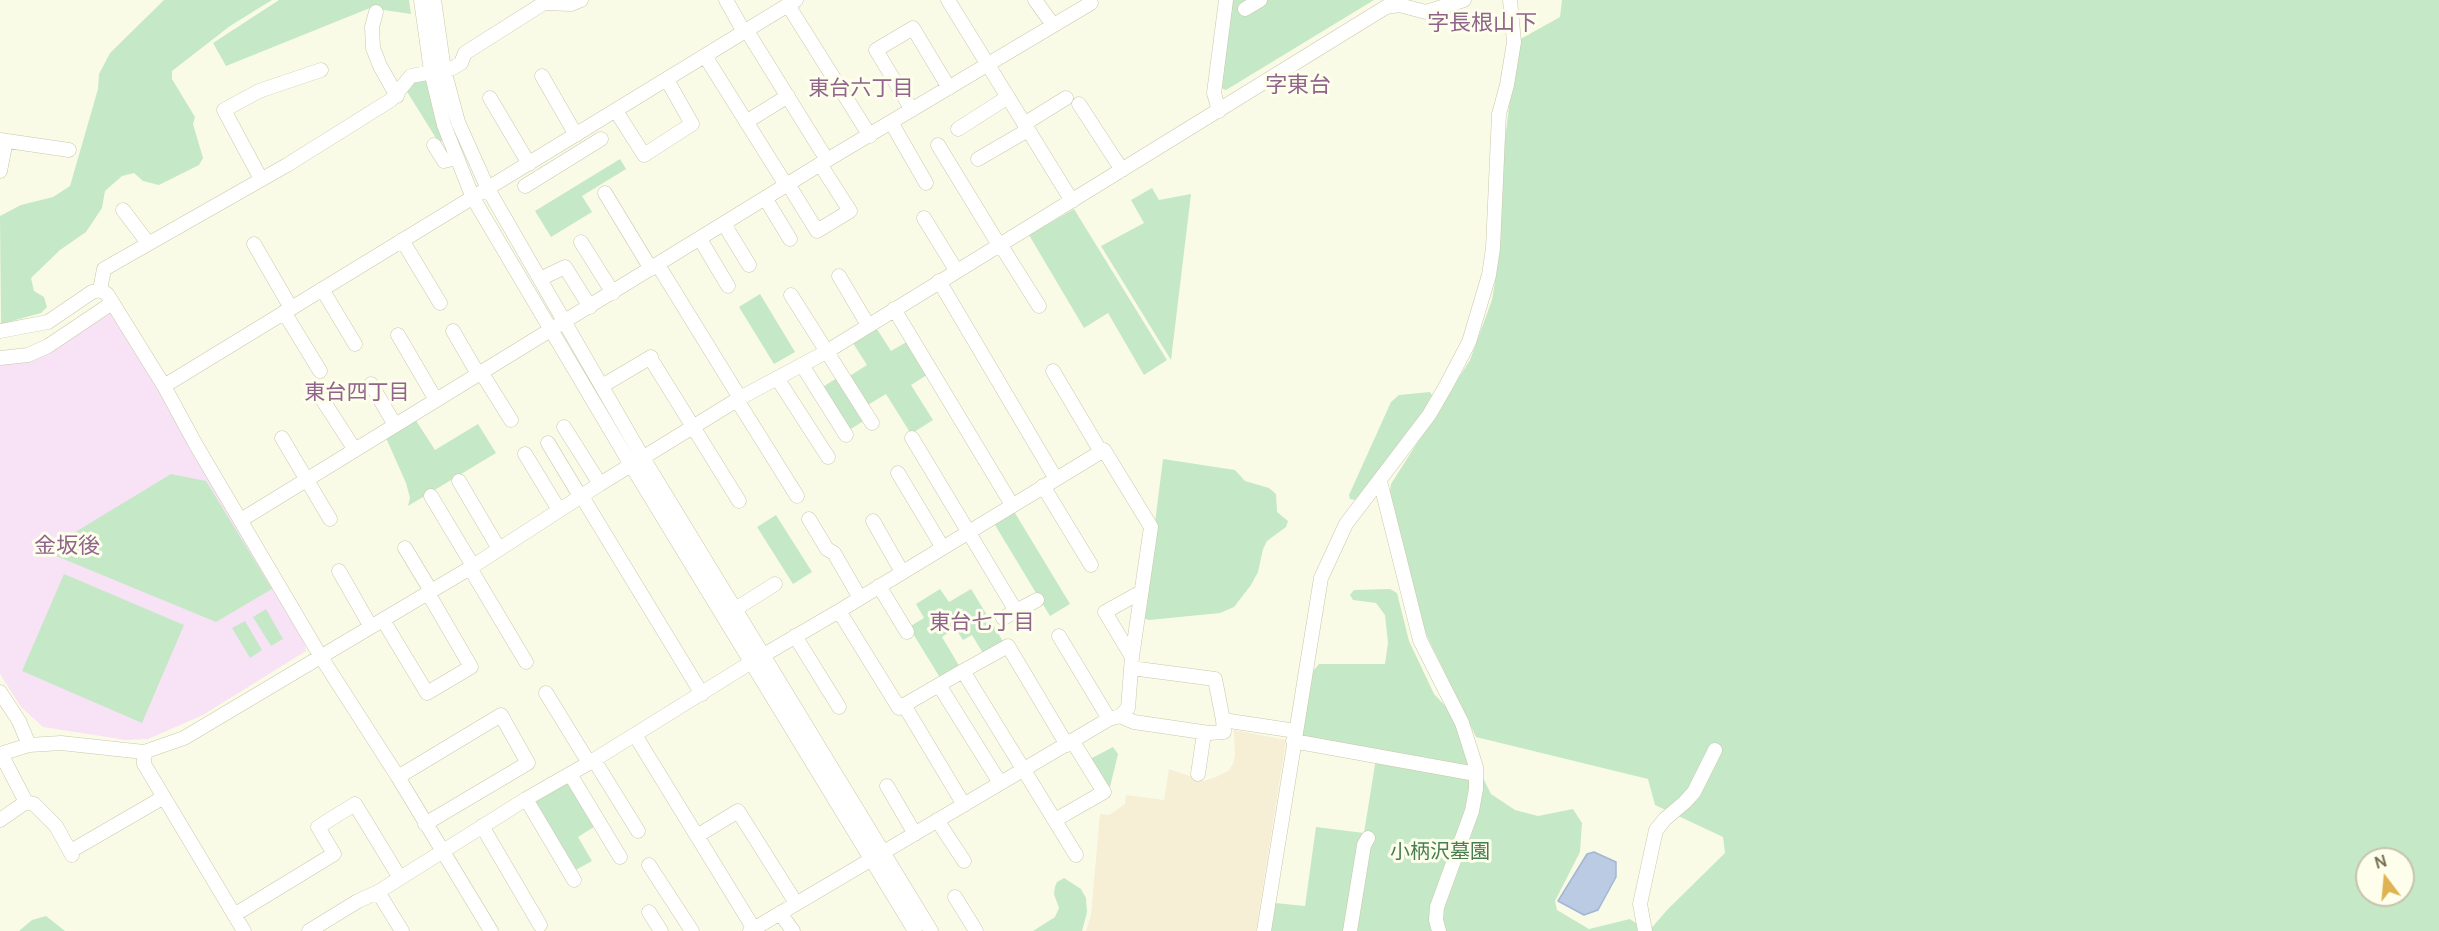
<!DOCTYPE html>
<html>
<head>
<meta charset="utf-8">
<style>
  body { margin:0 }
  #map { position:relative; width:2439px; height:931px; overflow:hidden; background:#fafbe6; font-family:Manrope,sans-serif }
  canvas { display:block }
  .north { position:absolute; left:2355px; top:847px; width:60px; height:60px; box-sizing:border-box; background:#fdfeec; border:2px solid #c6c4ac; border-radius:50%; rotate:344deg; font-size:16px; font-weight:700; line-height:24px; text-align:center; color:#736c4c }
  .north::after { content:''; display:block; margin:auto; width:21px; height:27px; background:#dfb351; clip-path:polygon(50% 0,100% 100%,50% 72%,0 100%) }
</style>
</head>
<body>
<div id="map">
<canvas width="2439" height="931"></canvas>
<div class="north">N</div>
</div>
<script>
const c = document.querySelector('canvas').getContext('2d');
c.lineJoin = 'round';
function fillPath(path, color) {
  c.fillStyle = color;
  c.fill(path, 'evenodd');
}
function shape(rows) {
  const path = new Path2D();
  for (const r of rows) {
    path.moveTo(r[0], r[1]);
    for (let i = 2; i < r.length; i += 2) path.lineTo(r[i], r[i + 1]);
  }
  return path;
}
function strokePath(path, color, width, dash) {
  c.strokeStyle = color;
  c.lineWidth = width;
  c.lineCap = dash ? 'butt' : 'round';
  c.setLineDash(dash || []);
  c.stroke(path);
}
function write(font, color, halo, rows, align = 'center') {
  c.font = font + ' Manrope,"Noto Sans JP",sans-serif';
  c.lineWidth = 6;
  c.setLineDash([]);
  c.textBaseline = 'middle';
  c.strokeStyle = halo;
  c.fillStyle = color;
  for (const [text, x, y, turn = 0] of rows) {
    c.save();
    c.translate(x, y);
    c.rotate((+turn || 0) * Math.PI / 180);
    c.textAlign = isNaN(turn) ? turn : align;
    if (halo) c.strokeText(text, 0, 0);
    c.fillText(text, 0, 0);
    c.restore();
  }
}
fillPath(shape([
  [1234,730,1286,740,1256,931,1086,931,1091,915,1100,814,1109,815,1125,804,1126,795,1164,800,1169,769,1204,781,1216,777,1228,771,1233,764,1235,756]
]), '#f6eed5');
fillPath(shape([
  [105,310,113,311,301,633,305,645,306,651,203,715,148,739,126,740,43,727,21,707,0,674,0,361,27,357]
]), '#f8e3f6');
fillPath(shape([
  [164,0,272,0,230,26,172,71,172,79,195,117,193,124,203,158,199,165,159,185,143,181,134,173,122,176,105,191,102,208,86,232,60,250,31,278,34,291,44,297,47,307,41,313,1,324,0,216,21,205,53,197,70,186,98,89,99,74,110,53],
  [279,0,409,0,411,14,370,8,226,66,213,43],
  [1232,0,1374,0,1226,90,1223,89,1220,84],
  [1562,0,2439,0,2439,931,1649,931,1667,910,1725,853,1723,837,1655,805,1648,779,1476,737,1424,630,1389,498,1391,484,1470,360,1492,300,1500,250,1501,173,1517,41,1560,17],
  [2367,859,2403,859,2403,895,2367,895],
  [424,78,427,83,443,140,439,143,406,90,414,81],
  [620,159,626,169,582,196,592,212,551,237,535,211],
  [1152,188,1159,200,1191,194,1171,360,1101,246,1144,223,1131,200],
  [1074,209,1167,360,1144,375,1108,313,1084,328,1029,235],
  [760,294,795,352,774,364,739,307],
  [875,326,891,351,910,340,930,373,911,385,933,420,911,434,886,394,866,406,848,377,867,365,851,340],
  [840,376,867,419,849,430,821,388],
  [1430,392,1433,397,1431,404,1366,489,1355,500,1350,499,1349,495,1391,402,1399,395],
  [415,419,435,450,478,424,496,453,408,506,410,498,406,483,386,438],
  [1163,459,1235,470,1245,481,1269,488,1276,494,1277,512,1288,521,1286,527,1267,541,1263,549,1258,572,1251,585,1234,607,1220,613,1149,620,1143,618],
  [171,474,206,481,272,589,216,622,44,551],
  [1012,508,1070,604,1050,616,992,520],
  [776,515,812,572,793,584,757,527],
  [64,574,184,625,142,723,22,671],
  [940,589,949,602,971,589,1004,643,984,655,972,635,963,640,955,628,942,637,961,669,942,681,909,627,924,618,916,604],
  [1390,589,1397,593,1409,641,1434,694,1450,711,1491,794,1515,810,1538,816,1573,809,1582,823,1580,852,1555,901,1557,910,1589,929,1630,919,1640,926,1640,931,1270,931,1275,903,1305,906,1316,827,1364,833,1377,752,1301,738,1313,671,1319,664,1385,664,1388,643,1385,615,1376,603,1353,600,1350,595,1354,590],
  [266,609,283,639,271,646,253,617],
  [245,621,262,650,250,658,232,628],
  [1113,747,1118,754,1109,791,1090,759],
  [566,780,597,825,578,837,592,861,572,872,533,800],
  [1064,878,1081,889,1086,898,1087,912,1082,931,1033,931,1055,917,1059,908,1054,894,1055,887,1057,882],
  [46,916,65,931,19,931,32,920]
]), '#c5e8c7');
const water = shape([
  [1594,852,1616,862,1616,877,1598,910,1584,915,1558,901,1587,854,1594,852]
]);
fillPath(water, '#bbcbe4');
strokePath(water, '#a2b6d5', 1.5);
const minor = shape([
  [421,0,431,71,444,125,473,198,631,465,915,931],
  [434,0,444,70,458,122,488,189,643,458,931,931],
  [726,0,744,32],
  [948,0,1072,201],
  [1035,0,1053,25],
  [788,5,870,136],
  [1245,9,1260,0],
  [376,12,372,27,373,48,380,66,397,96],
  [747,31,827,160],
  [705,56,786,185],
  [542,76,576,135],
  [490,98,529,164],
  [1079,104,1122,170],
  [912,110,876,50,913,28,949,88],
  [616,111,644,155,692,124,667,80],
  [1219,111,1214,93,1226,0],
  [746,122,788,96],
  [891,122,926,183],
  [1024,124,1066,98],
  [958,129,1008,97],
  [0,140,69,150],
  [434,145,444,161,457,158],
  [938,145,999,245],
  [978,159,1028,130],
  [0,171,6,141],
  [261,179,224,110,259,91,321,70],
  [788,184,817,231,850,211,820,164],
  [525,186,601,139],
  [605,193,651,269],
  [765,198,790,239],
  [123,210,148,243],
  [924,218,956,270],
  [724,224,749,265],
  [700,239,728,286],
  [402,240,440,303],
  [581,242,613,293],
  [254,244,291,308],
  [1000,244,1039,306],
  [658,265,740,398],
  [839,276,868,325],
  [540,279,565,267,590,307],
  [939,281,1056,479],
  [322,289,355,344],
  [100,290,104,269,287,165,391,100,411,76,453,68,461,63,465,53,544,3,571,4,581,0],
  [791,295,872,423],
  [894,309,1012,505],
  [284,312,320,371],
  [0,331,48,322,92,292,100,290,107,294,164,386,196,445,321,657,398,777,491,931],
  [453,331,478,374],
  [398,335,436,400],
  [0,358,28,355,48,346,112,303],
  [654,364,739,501],
  [802,365,846,435],
  [1053,371,1101,452],
  [481,372,511,420],
  [777,378,828,457],
  [371,384,395,425],
  [164,386,796,0],
  [602,386,651,357],
  [322,399,355,450],
  [737,400,797,496],
  [564,427,600,484],
  [282,438,330,519],
  [912,438,1016,611],
  [548,443,580,496],
  [525,454,559,510],
  [898,473,943,548],
  [459,481,499,549],
  [1380,481,1420,640,1462,723,1476,767,1476,789,1472,811,1437,907,1436,920,1439,931],
  [1043,486,1091,565],
  [581,495,702,694],
  [431,496,473,566],
  [809,519,827,549,834,553,860,598],
  [241,520,827,160,1091,3],
  [873,521,902,572],
  [405,548,431,591],
  [470,568,526,662],
  [339,571,371,627],
  [879,586,907,632],
  [734,610,775,584],
  [839,611,899,708,963,671,1076,855],
  [1003,618,1037,600],
  [383,620,427,693,471,667,428,593],
  [795,636,839,707],
  [1059,636,1109,719],
  [1132,657,1105,612,1141,592],
  [1131,668,1215,679,1223,720],
  [963,671,1008,646,1067,745],
  [939,685,1000,783],
  [0,692,19,721,29,745],
  [546,693,589,763],
  [904,705,964,805],
  [1120,716,1134,722,1209,733,1224,732,1223,720,1296,731],
  [635,735,754,929],
  [1293,741,1476,774],
  [144,752,144,764,244,931],
  [0,754,29,745,61,743,144,752,184,738,470,568,600,484,740,398,826,352,1386,7,1399,5,1426,12,1464,0],
  [594,760,638,831],
  [570,774,620,857],
  [1198,774,1204,733],
  [398,777,501,715,528,763,425,824],
  [887,786,915,834],
  [526,799,574,880],
  [26,802,34,804,56,826,72,855],
  [0,820,26,802,1,754],
  [937,820,964,861],
  [1055,820,1104,792,1073,742],
  [482,826,540,925],
  [697,836,738,811,796,903],
  [76,848,164,797],
  [649,865,692,931],
  [378,892,402,931],
  [955,897,976,931],
  [649,912,661,931],
  [780,913,793,931],
  [234,915,334,854,318,827,355,804,400,878],
  [309,931,358,901,378,892,526,799,589,763,750,663,839,611,1104,450,1151,527,1132,657,1128,708,1120,716,1109,719,750,931],
  [1264,931,1321,578,1346,524,1429,415,1447,384,1469,342,1489,275,1493,248,1499,114,1507,85,1514,42,1510,0],
  [1350,931,1364,845,1368,838],
  [1645,931,1640,904,1656,830,1665,819,1685,802,1694,792,1715,750]
]);
strokePath(minor, '#cac7aa', 15);
strokePath(minor, '#fff', 14);
write('20px', '#477e51', '#fdfeec', [
  ["小柄沢墓園",1440,852]
]);
write('21px', '#90648b', '#fdfeec', [
  ["東台六丁目",861,89],
  ["東台四丁目",357,393],
  ["東台七丁目",982,623]
]);
write('22px', '#90648b', '#fdfeec', [
  ["字長根山下",1482,24],
  ["字東台",1298,86],
  ["金坂後",67,547]
]);
</script>
</body>
</html>
